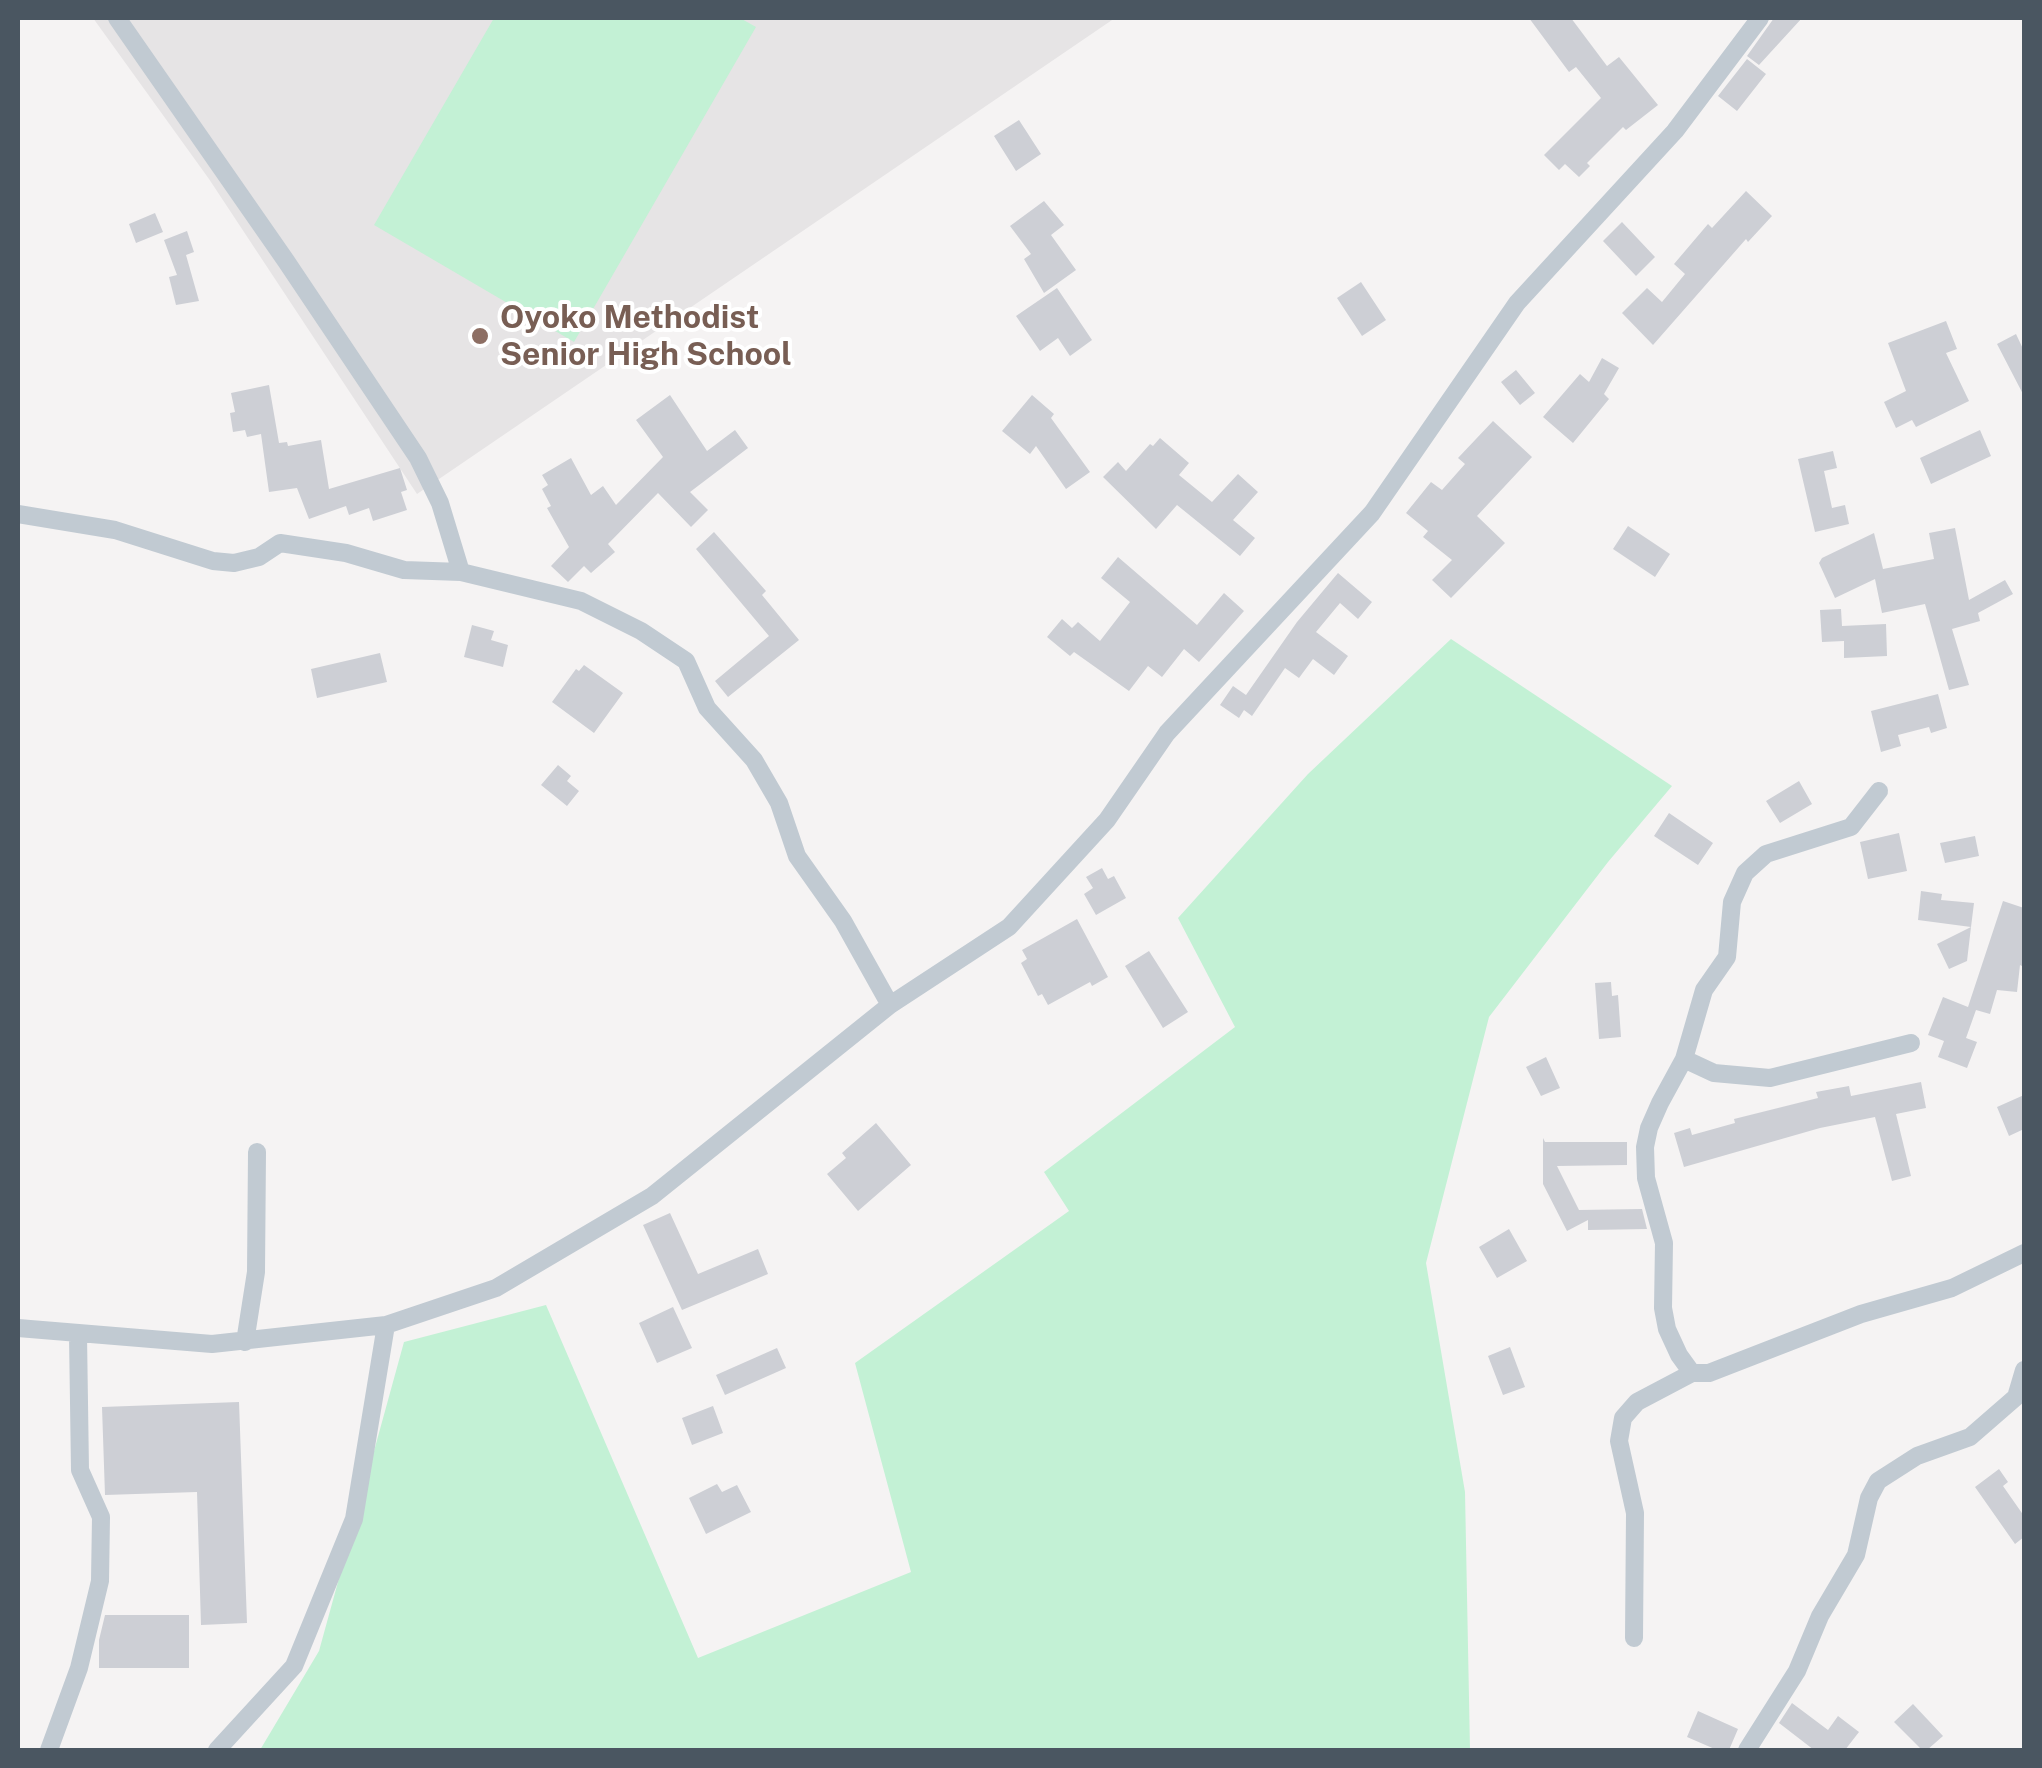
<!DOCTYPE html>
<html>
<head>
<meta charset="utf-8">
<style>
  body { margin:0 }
  #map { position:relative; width:2042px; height:1768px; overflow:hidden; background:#f5f3f3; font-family:"Public Sans",sans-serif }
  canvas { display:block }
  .frame { position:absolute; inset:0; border:20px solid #4a5661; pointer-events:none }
</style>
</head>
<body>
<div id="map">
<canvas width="2042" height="1768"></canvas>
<div class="frame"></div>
</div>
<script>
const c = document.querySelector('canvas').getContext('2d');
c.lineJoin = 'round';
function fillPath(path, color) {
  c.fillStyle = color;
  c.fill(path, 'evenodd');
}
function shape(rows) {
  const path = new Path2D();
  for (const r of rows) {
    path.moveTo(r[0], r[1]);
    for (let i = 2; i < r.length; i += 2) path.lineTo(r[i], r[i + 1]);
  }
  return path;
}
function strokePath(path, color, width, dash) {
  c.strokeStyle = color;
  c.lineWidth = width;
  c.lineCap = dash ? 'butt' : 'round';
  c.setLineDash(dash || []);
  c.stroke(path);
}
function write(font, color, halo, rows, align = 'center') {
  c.font = font + ' "Public Sans",sans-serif';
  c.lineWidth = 8;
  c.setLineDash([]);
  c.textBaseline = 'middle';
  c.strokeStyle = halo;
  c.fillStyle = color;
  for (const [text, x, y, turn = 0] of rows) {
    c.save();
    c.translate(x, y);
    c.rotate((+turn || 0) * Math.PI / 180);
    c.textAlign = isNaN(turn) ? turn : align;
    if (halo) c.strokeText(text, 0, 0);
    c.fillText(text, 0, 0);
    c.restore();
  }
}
fillPath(shape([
  [93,18,1115,18,417,494,209,179]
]), '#e6e4e5');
fillPath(shape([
  [494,18,740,18,756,27,574,342,374,225],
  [1451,639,1672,786,1608,862,1489,1017,1426,1263,1465,1492,1470,1750,260,1750,319,1651,404,1342,546,1305,698,1658,911,1572,855,1363,1069,1211,1044,1172,1235,1027,1178,918,1308,774]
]), '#c3f1d5');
fillPath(shape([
  [1529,18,1571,18,1607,66,1619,57,1658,105,1626,130,1623,127,1587,163,1590,166,1579,177,1565,164,1559,170,1544,155,1601,98,1576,67,1569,72],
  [1774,18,1802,18,1759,65,1747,56],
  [1747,59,1766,74,1737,111,1718,96],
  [1019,120,1041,154,1016,171,994,136],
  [1746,191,1772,216,1748,242,1746,239,1653,345,1622,313,1647,288,1662,302,1685,274,1674,264,1708,224,1712,228],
  [1044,201,1064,225,1051,235,1076,270,1044,293,1024,259,1031,254,1010,226],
  [155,213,163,232,136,243,129,224],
  [1622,222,1655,257,1636,276,1603,241],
  [187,231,194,252,186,255,199,301,176,305,169,277,177,275,164,240],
  [1361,282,1386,320,1362,336,1337,298],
  [1057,288,1092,340,1070,356,1058,338,1040,351,1016,316],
  [1946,321,1957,349,1946,353,1969,401,1916,427,1912,420,1896,428,1884,402,1906,391,1888,343],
  [2016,334,2024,351,2024,396,1997,344],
  [1602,358,1619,368,1604,394,1609,399,1573,443,1543,417,1580,374,1589,382],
  [1516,370,1535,393,1520,405,1501,382],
  [269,385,279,443,287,442,288,446,321,440,329,489,400,468,407,490,401,492,407,510,373,521,369,508,349,515,346,506,309,519,297,488,269,492,261,434,247,437,245,430,233,432,230,413,235,412,231,393],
  [670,395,707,451,735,430,748,448,690,492,708,510,691,527,658,493,608,544,615,552,591,573,584,566,568,582,551,566,569,547,547,508,551,506,542,489,548,485,542,475,571,458,591,495,603,486,616,505,663,457,636,420],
  [1032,395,1054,414,1051,418,1090,472,1066,489,1036,446,1030,454,1002,431],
  [1493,421,1532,457,1477,516,1505,543,1451,598,1432,580,1452,560,1423,537,1428,531,1406,513,1431,482,1442,490,1465,464,1458,458],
  [1980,430,1991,456,1931,484,1920,458],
  [1160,438,1189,463,1179,475,1212,502,1238,474,1258,492,1233,520,1255,538,1240,556,1177,505,1156,529,1103,477,1118,462,1126,471,1150,444,1153,446],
  [1833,451,1837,468,1824,471,1832,508,1845,505,1849,524,1815,532,1798,459],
  [1628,526,1670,554,1655,577,1613,549],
  [1955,528,1969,600,2005,580,2013,594,1978,613,1980,621,1952,629,1969,685,1949,690,1925,604,1882,613,1875,579,1835,598,1819,563,1822,558,1874,533,1883,569,1934,559,1929,533],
  [714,532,766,591,762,595,799,640,728,697,715,681,769,636,696,549],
  [1118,557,1197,625,1224,593,1244,611,1199,662,1184,649,1162,677,1148,666,1129,691,1074,652,1070,656,1047,637,1062,619,1072,628,1078,622,1100,641,1130,602,1101,578],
  [1338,573,1372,602,1358,619,1340,603,1316,632,1348,656,1334,675,1313,659,1299,678,1285,668,1252,716,1244,710,1239,718,1220,705,1233,686,1246,695,1297,622],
  [1841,609,1842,626,1886,624,1887,656,1844,658,1844,641,1822,642,1820,610],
  [472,625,494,631,491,640,508,645,503,667,464,657],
  [380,653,387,682,317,698,311,669],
  [584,665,623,693,594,733,552,702,576,669,579,671],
  [1938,694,1947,728,1931,733,1929,727,1898,735,1901,746,1881,752,1871,711],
  [558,765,571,776,567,781,579,791,567,806,541,785],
  [1799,781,1812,804,1780,823,1766,801],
  [1669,813,1713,843,1698,865,1654,836],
  [1899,833,1907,871,1868,879,1860,842],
  [1975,836,1979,856,1945,863,1940,843],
  [1102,868,1108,879,1114,876,1126,898,1096,915,1084,894,1093,888,1086,877],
  [1921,891,1942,894,1941,900,1974,903,1971,927,1918,920],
  [2003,901,2024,908,2024,967,2020,965,2017,992,1997,990,1990,1014,1976,1010,1966,1038,1977,1042,1967,1068,1938,1057,1944,1041,1928,1035,1943,997,1968,1007],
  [1077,919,1108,977,1092,986,1090,982,1048,1005,1042,994,1038,996,1021,963,1027,959,1022,950],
  [1971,927,1967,961,1949,969,1937,944],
  [1149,951,1188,1012,1163,1028,1125,966],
  [1611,982,1612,996,1618,995,1621,1037,1599,1039,1595,983],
  [1546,1057,1560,1088,1541,1096,1526,1067],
  [1921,1082,1926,1108,1896,1114,1911,1176,1892,1181,1875,1117,1820,1128,1684,1167,1674,1133,1690,1128,1692,1135,1735,1123,1734,1119,1818,1098,1816,1092,1849,1086,1851,1096],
  [2024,1095,2024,1129,2009,1136,1997,1107],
  [876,1123,911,1165,858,1211,827,1174,846,1158,842,1153],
  [1543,1138,1545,1142,1627,1142,1627,1165,1557,1166,1579,1210,1642,1209,1647,1229,1588,1230,1588,1220,1567,1231,1543,1184],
  [670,1213,698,1274,758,1249,768,1274,682,1310,643,1225],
  [1509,1229,1527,1261,1497,1278,1479,1247],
  [673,1307,692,1348,657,1363,639,1323],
  [1510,1347,1525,1387,1503,1395,1488,1356],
  [777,1348,786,1368,725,1395,716,1375],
  [239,1402,247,1623,201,1625,197,1492,105,1495,102,1407],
  [713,1406,723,1433,692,1445,682,1418],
  [1999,1469,2008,1482,2003,1486,2024,1516,2024,1537,2015,1544,1975,1487],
  [717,1484,722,1492,737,1485,751,1512,706,1534,689,1498],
  [105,1615,189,1615,189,1668,99,1668,99,1640],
  [1792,1703,1828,1730,1838,1716,1859,1732,1845,1750,1814,1750,1779,1723],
  [1913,1704,1943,1736,1927,1750,1922,1750,1894,1722],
  [1698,1711,1738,1729,1729,1750,1717,1750,1687,1737]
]), '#cdcfd5');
strokePath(shape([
  [117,18,286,261,418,458,440,503,461,572],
  [18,514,115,530,213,561,234,563,259,557,280,543,346,553,404,570,461,572,581,601,641,631,686,661,707,708,754,760,779,803,797,856,843,921,890,1005],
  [1879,791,1851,827,1766,854,1745,873,1732,902,1727,957,1704,990,1684,1059,1660,1103,1649,1128,1645,1147,1646,1178,1664,1243,1663,1308,1667,1329,1679,1355,1692,1373,1709,1373,1861,1314,1952,1288,2024,1253],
  [1684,1059,1714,1073,1770,1078,1911,1043],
  [18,1328,212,1344,386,1325,496,1288,652,1196,890,1005,1009,927,1107,820,1167,733,1372,513,1517,303,1675,131,1760,18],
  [245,1342,256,1272,257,1152],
  [1634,1638,1635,1513,1619,1441,1623,1418,1637,1402,1692,1373],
  [49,1750,79,1668,100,1581,101,1517,80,1470,78,1335],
  [217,1750,294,1666,354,1519,386,1325],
  [1747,1750,1797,1671,1820,1616,1856,1555,1869,1498,1878,1481,1917,1456,1970,1437,2016,1397,2024,1370]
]), '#c1cad2', 18);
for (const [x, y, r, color] of [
  [480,336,10,"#8d6e63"]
]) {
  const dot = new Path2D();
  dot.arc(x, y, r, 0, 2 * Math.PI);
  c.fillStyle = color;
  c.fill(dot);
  strokePath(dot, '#fff', 4);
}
write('bold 32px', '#785e54', '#fff', [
  ["Oyoko Methodist",500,318],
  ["Senior High School",500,355]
], 'left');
</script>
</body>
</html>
